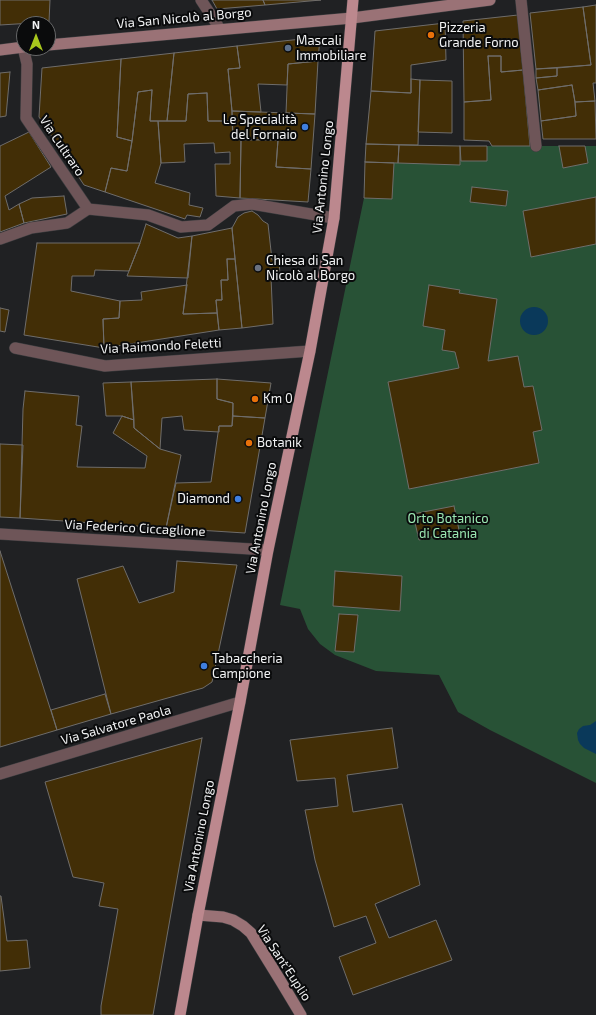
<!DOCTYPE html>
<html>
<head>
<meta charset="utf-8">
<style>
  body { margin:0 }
  #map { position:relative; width:596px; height:1015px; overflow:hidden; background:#202123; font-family:"Exo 2",sans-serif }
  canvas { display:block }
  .north { position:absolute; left:16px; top:16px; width:40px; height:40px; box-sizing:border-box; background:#0a0b0c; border:1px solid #676869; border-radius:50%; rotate:0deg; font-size:11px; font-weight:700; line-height:16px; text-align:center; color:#f2f3f4 }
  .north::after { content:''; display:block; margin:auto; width:14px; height:18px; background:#a8c71d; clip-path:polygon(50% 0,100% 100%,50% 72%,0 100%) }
</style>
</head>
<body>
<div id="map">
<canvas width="596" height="1015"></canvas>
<div class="north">N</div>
</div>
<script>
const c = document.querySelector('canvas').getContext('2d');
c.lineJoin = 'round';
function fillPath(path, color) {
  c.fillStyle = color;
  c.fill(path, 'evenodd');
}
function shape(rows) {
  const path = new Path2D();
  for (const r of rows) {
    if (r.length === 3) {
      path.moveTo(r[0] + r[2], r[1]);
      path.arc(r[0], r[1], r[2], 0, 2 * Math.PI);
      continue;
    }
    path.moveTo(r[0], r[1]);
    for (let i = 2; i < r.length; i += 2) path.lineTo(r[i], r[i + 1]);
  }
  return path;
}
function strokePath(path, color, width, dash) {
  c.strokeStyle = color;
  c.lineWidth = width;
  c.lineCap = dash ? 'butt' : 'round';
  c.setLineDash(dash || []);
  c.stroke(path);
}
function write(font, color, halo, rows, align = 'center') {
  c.font = font + ' "Exo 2",sans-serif';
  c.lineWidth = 4;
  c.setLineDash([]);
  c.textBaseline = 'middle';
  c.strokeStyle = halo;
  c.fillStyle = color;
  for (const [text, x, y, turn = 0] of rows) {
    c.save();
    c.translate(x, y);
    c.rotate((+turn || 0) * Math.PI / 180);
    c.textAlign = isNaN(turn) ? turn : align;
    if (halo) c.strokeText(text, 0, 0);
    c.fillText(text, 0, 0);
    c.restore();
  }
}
fillPath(shape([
  [366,144,460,146,596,146,596,783,490,730,458,712,439,675,376,671,335,655,320,644,308,629,300,609,280,605,364,198]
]), '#285236');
fillPath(shape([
  [534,321,14],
  [596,721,596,754,584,748,580,744,578,740,577,733,579,729,583,726,590,725]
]), '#0a395a');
const building = shape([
  [0,0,50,0,49,22,0,25,0,0],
  [212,0,263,0,265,5,217,9,212,0],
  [263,0,321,0,265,5,263,0],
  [596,5,596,83,593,83,595,101,575,102,572,85,538,90,536,78,557,76,557,68,591,65,583,7,596,5],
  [583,7,591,65,536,69,530,13,583,7],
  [518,15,523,70,501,72,501,56,488,56,491,100,464,102,463,21,518,15],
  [445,23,446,60,411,65,411,93,371,91,375,31,445,23],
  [320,37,318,61,288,64,287,85,258,84,261,112,232,111,228,69,240,68,237,46,320,37],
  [237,46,240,68,228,69,232,111,232,121,208,121,207,93,188,94,186,121,167,121,174,53,237,46],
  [174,53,167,121,150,121,152,90,138,92,132,141,117,137,121,59,174,53],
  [488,56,501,56,501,72,523,70,530,146,492,146,489,141,464,140,464,102,491,100,488,56],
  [121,59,117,137,132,141,127,171,111,168,105,192,84,185,39,117,42,68,121,59],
  [318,61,315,114,286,113,288,64,318,61],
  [557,68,557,76,536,78,536,69,557,68],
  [10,72,6,116,0,117,0,73,10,72],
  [411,79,420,80,418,145,366,144,371,91,411,93,411,79],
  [420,80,452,81,452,133,418,132,420,80],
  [572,85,575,102,576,116,541,121,538,90,572,85],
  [152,90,150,121,158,121,161,163,155,183,190,193,189,205,203,208,200,217,187,215,185,219,105,192,111,168,127,171,132,141,138,92,152,90],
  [207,93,208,121,232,121,233,139,241,140,240,198,216,196,215,164,230,164,230,152,215,153,214,143,184,144,185,162,161,163,158,121,186,121,188,94,207,93],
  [595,101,596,139,543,139,541,121,576,116,575,102,595,101],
  [232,111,315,114,311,169,276,167,278,140,233,139,232,111],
  [29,132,51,167,5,196,9,210,19,204,24,223,0,232,0,146,29,132],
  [241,140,278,140,276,167,311,169,308,202,240,198,241,140],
  [366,144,399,145,398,163,365,162,366,144],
  [399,145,460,146,460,165,398,163,399,145],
  [460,146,487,146,487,161,461,161,460,146],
  [559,146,585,146,588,163,563,168,559,146],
  [365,162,394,163,392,199,364,198,365,162],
  [472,187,508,191,506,206,470,202,472,187],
  [64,196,67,214,24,223,19,204,32,198,64,196],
  [596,197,596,244,531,257,523,211,596,197],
  [252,211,258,215,263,221,268,224,272,260,279,259,280,276,271,277,273,324,242,328,232,228,238,217,244,213,252,211],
  [146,224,178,238,192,236,188,278,127,276,140,243,146,224],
  [232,228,235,259,227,259,228,280,221,280,222,300,216,300,217,313,183,314,192,236,232,228],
  [37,243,140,243,129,271,95,270,94,276,72,276,71,291,120,301,119,318,103,319,104,348,24,335,37,243],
  [227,259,235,259,242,328,219,330,216,300,222,300,221,280,228,280,227,259],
  [187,285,183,314,217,313,219,330,104,348,103,319,119,318,120,301,142,300,141,292,187,285],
  [429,285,460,290,459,293,497,299,488,361,518,356,524,387,533,386,542,430,533,432,539,463,409,489,388,382,459,368,455,352,442,350,445,330,423,326,429,285],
  [0,308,9,310,5,332,0,331,0,308],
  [217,379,271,383,265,418,233,416,233,403,217,399,217,379],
  [217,379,217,399,233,403,232,426,219,426,219,432,184,430,182,416,162,418,160,449,134,428,131,382,217,379],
  [131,382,134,420,122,416,106,416,103,383,131,382],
  [25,391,79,396,76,425,82,426,77,467,145,468,147,456,113,433,122,416,134,420,134,428,160,449,181,455,166,528,20,518,23,409,25,391],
  [233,416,265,418,245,533,166,528,176,483,211,482,219,426,232,426,233,416],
  [0,444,23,445,20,518,0,517,0,444],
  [454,506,459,530,419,540,413,514,454,506],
  [0,551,57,730,0,747,0,551],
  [177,561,237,565,212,682,203,688,111,714,77,579,123,566,139,603,174,592,177,561],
  [335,571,402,576,400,611,333,606,335,571],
  [339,614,358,615,354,652,335,651,339,614],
  [105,694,111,714,57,730,51,710,105,694],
  [392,728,398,768,347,775,353,812,402,804,420,885,375,904,389,938,436,920,452,960,353,995,339,957,376,943,366,916,334,927,315,860,305,810,338,806,335,778,297,781,290,740,392,728],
  [202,738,153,1015,101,1015,101,1006,118,909,99,906,104,883,73,877,45,782,202,738],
  [0,896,1,896,7,941,27,940,30,968,0,971,0,896]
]);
fillPath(building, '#422e06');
strokePath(building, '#6f6d6b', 1);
const pedestrian = shape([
  [521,0,536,146],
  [0,239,31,228,67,223,88,209]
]);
const minor = shape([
  [201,0,220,29],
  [23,47,27,64,26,118,88,209,148,215,181,227,208,225,234,206,252,204,334,218],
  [15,348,105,366,310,351],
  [0,534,268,550],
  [0,774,240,702]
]);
const secondary = shape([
  [48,45,352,18,490,0],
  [0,50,24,47],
  [198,915,223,917,233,920,243,926,251,933,280,980,301,1015]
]);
const primary = shape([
  [180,1015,198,915,240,702,268,550,310,351,334,218,353,0]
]);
strokePath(pedestrian, '#3d3e40', 12);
strokePath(minor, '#3d3e40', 12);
strokePath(secondary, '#3d3e40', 12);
strokePath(primary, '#3d3e40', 12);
strokePath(pedestrian, '#6e5558', 11);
strokePath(minor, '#6e5558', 11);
strokePath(secondary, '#9a7276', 11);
strokePath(primary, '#bc888e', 11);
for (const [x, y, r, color] of [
  [431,35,4,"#e8710a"],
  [288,48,4,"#5c6f8a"],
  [305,127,4,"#3f7fe0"],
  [258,268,4,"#6b7280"],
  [255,399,4,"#e8710a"],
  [249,443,4,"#e8710a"],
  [238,499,4,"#3f7fe0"],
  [204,666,4,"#3f7fe0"]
]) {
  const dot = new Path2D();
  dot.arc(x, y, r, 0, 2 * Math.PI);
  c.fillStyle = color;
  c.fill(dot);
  strokePath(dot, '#0a0b0c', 1.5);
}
write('13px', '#f2f3f4', '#0a0b0c', [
  ["Via San Nicolò al Borgo",184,18,-5],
  ["Via Cultraro",62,146,56],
  ["Via Antonino Longo",323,177,-84],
  ["Via Raimondo Feletti",161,346,-3],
  ["Via Antonino Longo",261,518,-79],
  ["Via Federico Ciccaglione",135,528,3],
  ["Via Salvatore Paola",116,725,-16],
  ["Via Antonino Longo",199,836,-79],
  ["Via Sant'Euplio",284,963,57]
]);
write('13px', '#f2f3f4', '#0a0b0c', [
  ["Pizzeria",439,28],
  ["Grande Forno",439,43],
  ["Mascali",296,41],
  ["Immobiliare",296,56],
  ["Le Specialità",297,120,"right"],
  ["del Fornaio",297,135,"right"],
  ["Chiesa di San",266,261],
  ["Nicolò al Borgo",266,276],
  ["Km 0",263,399],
  ["Botanik",257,443],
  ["Diamond",230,499,"right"],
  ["Tabaccheria",212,659],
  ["Campione",212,674]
], 'left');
write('13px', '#9be7b2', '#0a0b0c', [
  ["Orto Botanico",448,519],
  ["di Catania",448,534]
]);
</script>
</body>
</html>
